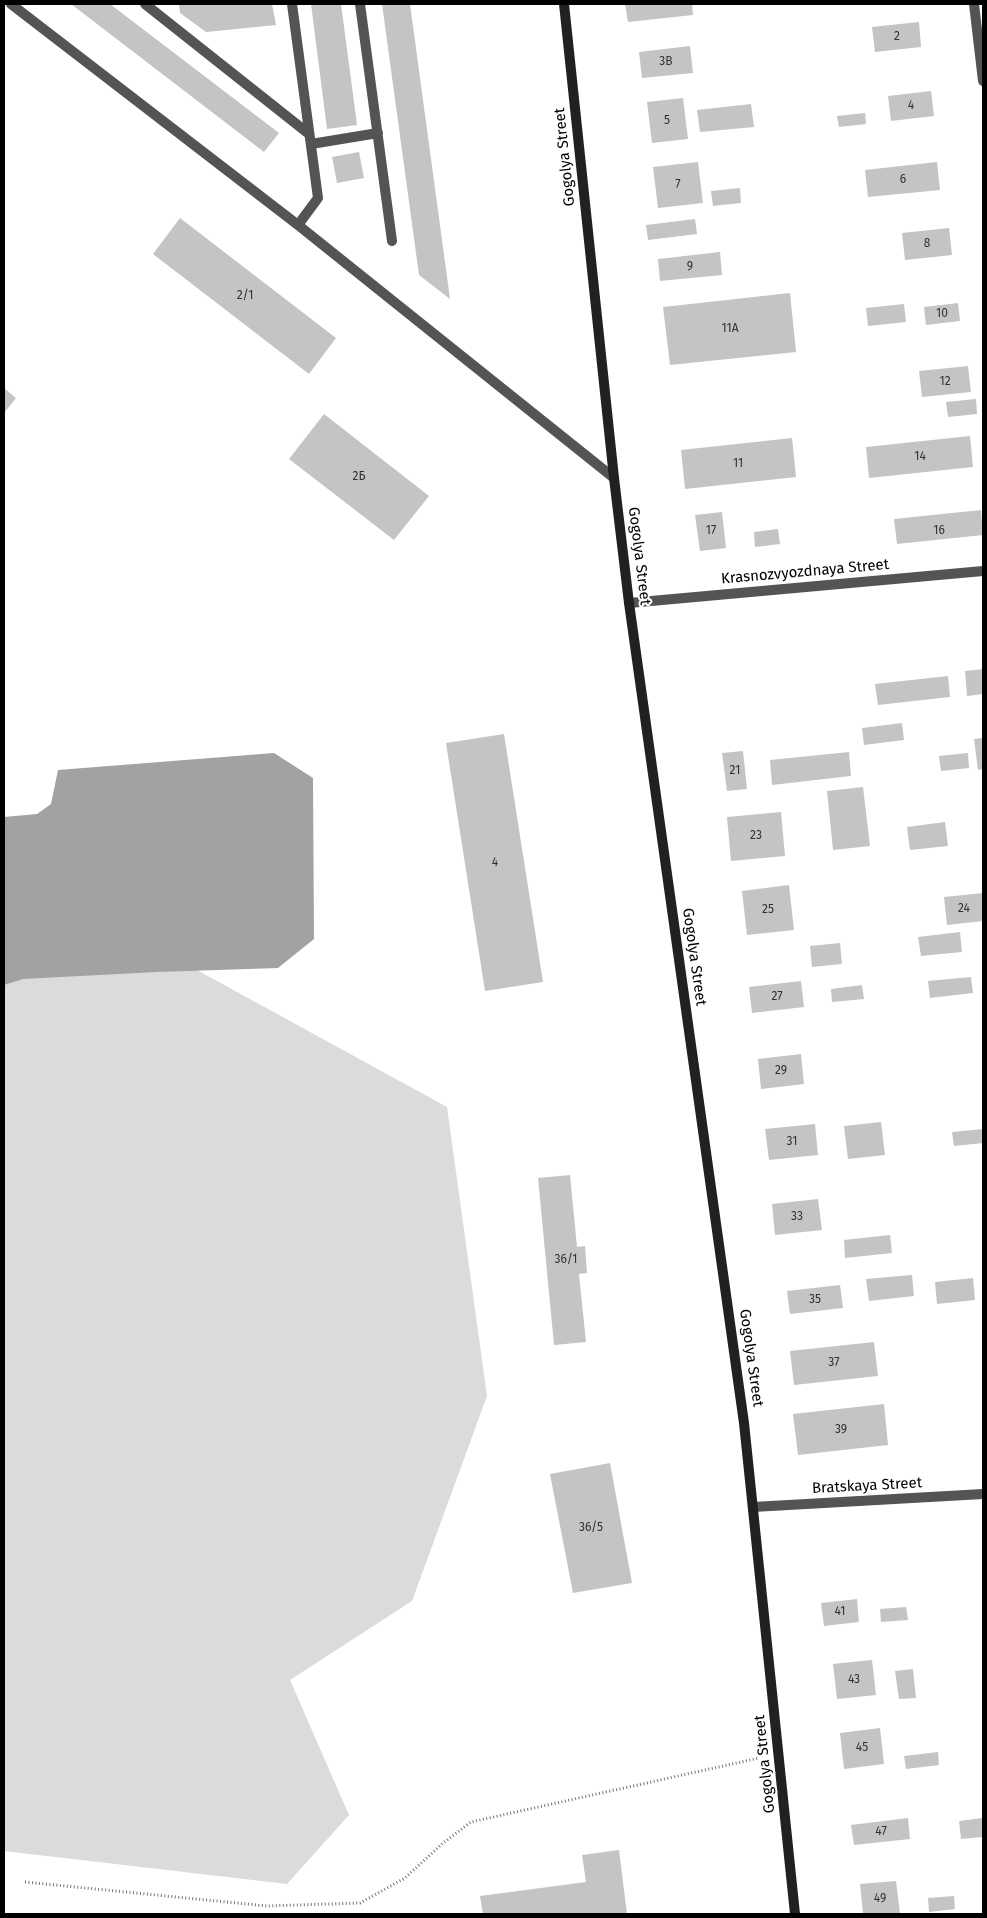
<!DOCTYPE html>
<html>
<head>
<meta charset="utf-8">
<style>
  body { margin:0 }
  #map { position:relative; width:987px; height:1918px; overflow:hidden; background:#fff; font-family:"Fira Sans",sans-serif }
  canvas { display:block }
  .frame { position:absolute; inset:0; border:5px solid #000; pointer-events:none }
</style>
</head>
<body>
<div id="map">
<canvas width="987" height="1918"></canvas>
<div class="frame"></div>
</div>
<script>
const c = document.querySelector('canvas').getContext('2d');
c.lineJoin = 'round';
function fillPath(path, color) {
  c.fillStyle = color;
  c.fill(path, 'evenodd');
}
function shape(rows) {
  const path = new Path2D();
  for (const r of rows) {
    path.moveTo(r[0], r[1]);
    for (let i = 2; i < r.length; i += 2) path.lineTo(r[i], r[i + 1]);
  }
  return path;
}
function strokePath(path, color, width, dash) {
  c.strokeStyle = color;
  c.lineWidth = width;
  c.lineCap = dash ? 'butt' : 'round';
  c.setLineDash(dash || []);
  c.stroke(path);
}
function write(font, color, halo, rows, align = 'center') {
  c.font = font + ' "Fira Sans",sans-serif';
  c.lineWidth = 4;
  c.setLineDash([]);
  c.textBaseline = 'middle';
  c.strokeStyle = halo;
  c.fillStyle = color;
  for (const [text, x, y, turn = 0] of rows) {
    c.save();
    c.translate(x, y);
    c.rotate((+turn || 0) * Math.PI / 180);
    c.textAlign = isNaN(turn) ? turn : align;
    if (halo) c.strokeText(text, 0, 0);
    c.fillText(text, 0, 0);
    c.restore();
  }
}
fillPath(shape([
  [102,918,447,1107,487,1396,412,1601,290,1680,349,1815,287,1884,4,1851,4,928]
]), '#dbdbdb');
fillPath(shape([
  [274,753,313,778,314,939,278,968,157,972,23,979,4,985,4,817,37,814,51,804,58,770]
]), '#a2a2a2');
fillPath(shape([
  [71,4,110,4,279,133,264,152],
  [179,4,272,4,276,25,206,32,180,13],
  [311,4,341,4,357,125,327,129],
  [382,4,410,4,450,299,419,275],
  [625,4,692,4,693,15,628,22],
  [919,22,921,47,875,52,872,27],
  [690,46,693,73,642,78,639,52],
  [931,91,934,116,891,121,888,96],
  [683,98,688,139,652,143,647,102],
  [751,104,754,127,700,132,697,110],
  [865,113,866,124,839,127,837,116],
  [359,152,364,178,337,183,332,157],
  [698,162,703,203,658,208,653,167],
  [937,162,940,190,868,197,865,170],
  [740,188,741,203,713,206,711,191],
  [180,218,336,338,309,374,153,254],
  [695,219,697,234,648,240,646,225],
  [949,228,952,255,905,260,902,233],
  [720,252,722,275,660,281,658,259],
  [790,293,796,352,670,365,663,307],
  [958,303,960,321,926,325,924,307],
  [904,304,906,322,868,326,866,308],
  [968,366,971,392,922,397,919,371],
  [4,388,16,398,4,413],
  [976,399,977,414,948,417,946,402],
  [324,414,429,496,394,540,289,459],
  [970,436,973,467,869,478,866,447],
  [792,438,796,477,685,489,681,450],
  [981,510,983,535,897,544,894,519],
  [722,512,726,548,700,551,695,515],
  [778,529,780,544,755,547,754,532],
  [983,669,983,694,967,696,965,671],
  [948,676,950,697,878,705,875,684],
  [902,723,904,740,864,745,862,728],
  [504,734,543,982,485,991,446,743],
  [983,738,983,769,978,770,974,739],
  [743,751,747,789,727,791,722,753],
  [849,752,851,776,772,785,770,760],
  [968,753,969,768,941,771,939,756],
  [863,787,870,846,833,850,827,791],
  [781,812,785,856,731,861,727,817],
  [945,822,948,846,910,850,907,827],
  [789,885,794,930,747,935,742,891],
  [983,893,983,921,947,925,944,897],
  [960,932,962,952,921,956,918,937],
  [840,943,842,964,812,967,810,946],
  [971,977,973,993,930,998,928,981],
  [801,981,804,1007,752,1013,749,987],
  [862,985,864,999,832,1002,831,989],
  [801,1054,804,1084,761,1089,758,1059],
  [881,1122,885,1155,848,1159,844,1126],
  [815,1124,818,1155,769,1160,765,1129],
  [983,1129,983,1143,954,1146,952,1132],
  [570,1175,577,1247,585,1246,587,1273,579,1274,586,1342,554,1345,538,1178],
  [818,1199,822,1230,775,1235,772,1204],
  [890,1235,892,1253,845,1258,844,1240],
  [912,1275,914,1296,869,1301,866,1279],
  [973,1278,975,1300,937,1304,935,1282],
  [840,1285,843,1308,790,1314,787,1291],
  [874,1342,878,1376,794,1385,790,1351],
  [884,1404,888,1445,798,1455,793,1414],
  [610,1463,632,1583,573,1593,550,1474],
  [857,1599,859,1622,824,1626,821,1603],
  [906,1607,908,1620,881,1622,880,1609],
  [872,1660,876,1695,837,1699,833,1664],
  [913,1669,916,1698,899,1699,895,1671],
  [880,1728,884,1764,844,1769,840,1733],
  [938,1752,939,1765,906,1769,904,1756],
  [908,1818,910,1839,854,1845,851,1825],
  [983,1818,983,1837,961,1839,959,1821],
  [619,1850,627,1914,483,1914,480,1896,586,1882,582,1855],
  [896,1881,900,1914,863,1914,860,1884],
  [954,1896,955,1909,929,1912,928,1898]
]), '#c4c4c4');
strokePath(shape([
  [25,1882,267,1906,360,1903,405,1878,443,1843,471,1822,759,1758]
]), '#767676', 3, [1, 2.5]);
strokePath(shape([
  [11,4,298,225,614,478],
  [145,4,309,134],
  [292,4,318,198,298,225],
  [360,4,392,241],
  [311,144,378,133]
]), '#545454', 10);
strokePath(shape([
  [974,4,983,81],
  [629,603,983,571],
  [753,1507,983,1494]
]), '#545454', 10);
strokePath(shape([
  [564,4,614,478,629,603,744,1423,795,1914]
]), '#212121', 10);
write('12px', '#313131', null, [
  ["2",897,37],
  ["3В",666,62],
  ["4",911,106],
  ["5",667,121],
  ["6",903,180],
  ["7",678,185],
  ["8",927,244],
  ["9",690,267],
  ["2/1",245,296],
  ["10",942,314],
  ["11А",730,329],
  ["12",945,382],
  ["14",920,457],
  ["11",738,464],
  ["2Б",359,477],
  ["17",711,531],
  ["16",939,531],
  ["21",735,771],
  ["23",756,836],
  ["4",495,863],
  ["24",964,909],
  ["25",768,910],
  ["27",777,997],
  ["29",781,1071],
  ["31",792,1142],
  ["33",797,1217],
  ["36/1",566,1260],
  ["35",815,1300],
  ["37",834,1363],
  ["39",841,1430],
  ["36/5",591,1528],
  ["41",840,1612],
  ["43",854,1680],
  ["45",862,1748],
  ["47",881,1832],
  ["49",880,1899]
]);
write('15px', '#000', '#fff', [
  ["Gogolya Street",565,157,-96],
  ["Gogolya Street",639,556,83],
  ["Krasnozvyozdnaya Street",805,572,-5],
  ["Gogolya Street",694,957,82],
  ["Gogolya Street",751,1358,82],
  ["Bratskaya Street",867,1486,-3],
  ["Gogolya Street",765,1764,-96]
]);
</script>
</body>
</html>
